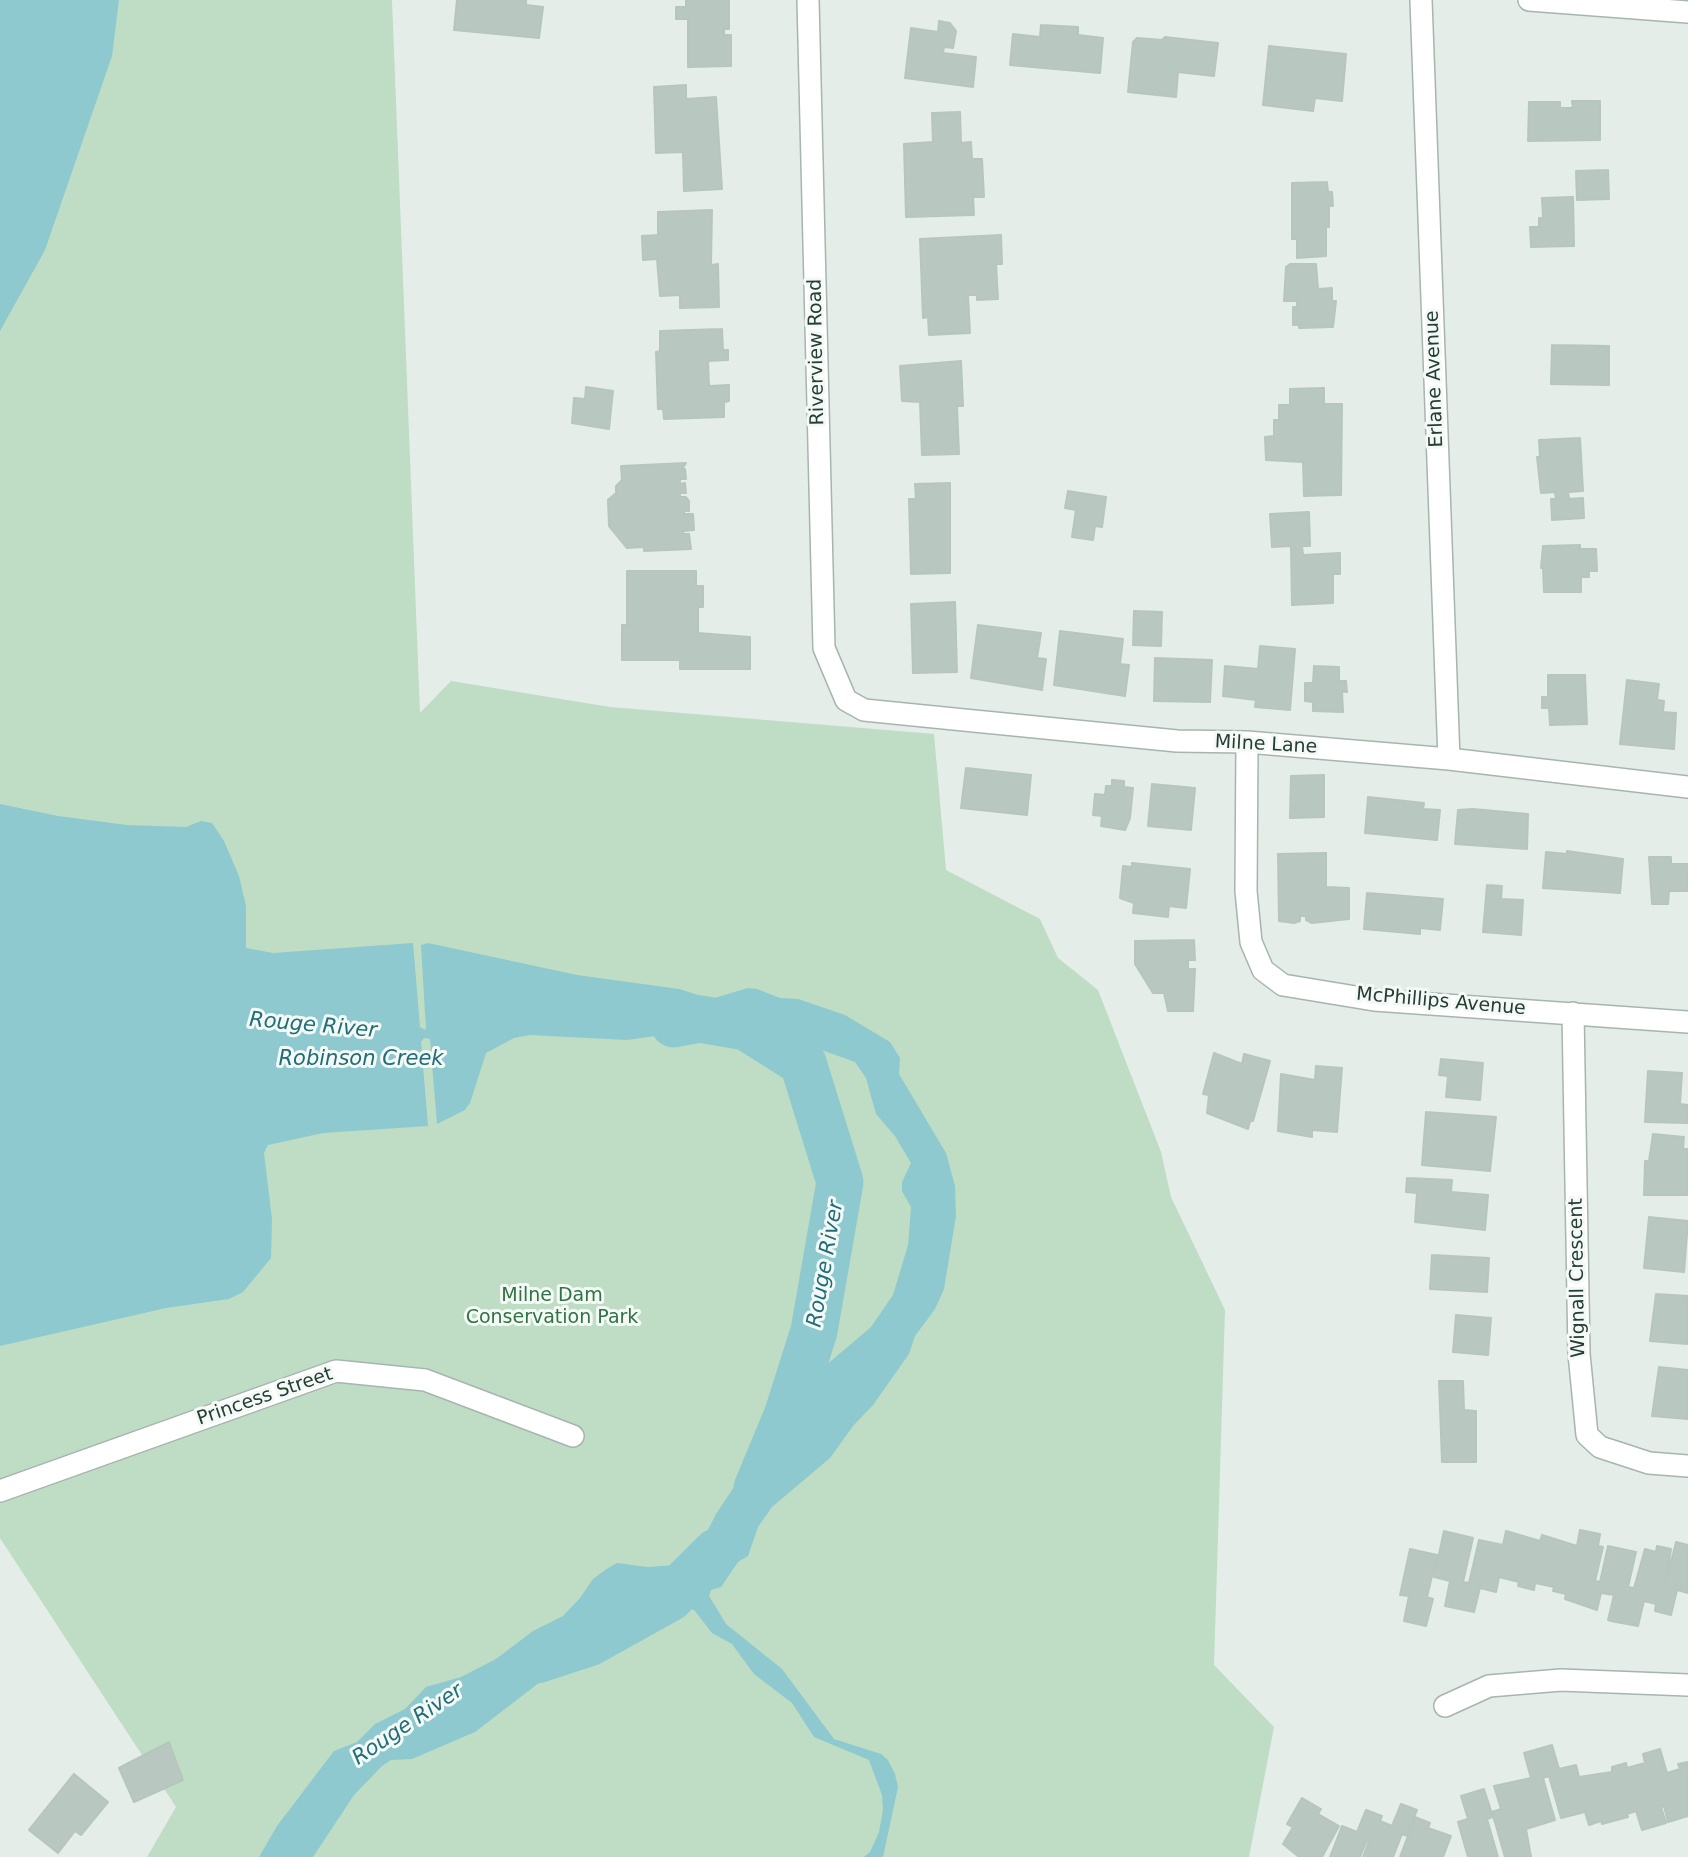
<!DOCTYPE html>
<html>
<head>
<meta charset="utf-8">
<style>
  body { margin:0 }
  canvas { display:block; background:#e4ede8 }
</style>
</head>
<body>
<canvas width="1688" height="1857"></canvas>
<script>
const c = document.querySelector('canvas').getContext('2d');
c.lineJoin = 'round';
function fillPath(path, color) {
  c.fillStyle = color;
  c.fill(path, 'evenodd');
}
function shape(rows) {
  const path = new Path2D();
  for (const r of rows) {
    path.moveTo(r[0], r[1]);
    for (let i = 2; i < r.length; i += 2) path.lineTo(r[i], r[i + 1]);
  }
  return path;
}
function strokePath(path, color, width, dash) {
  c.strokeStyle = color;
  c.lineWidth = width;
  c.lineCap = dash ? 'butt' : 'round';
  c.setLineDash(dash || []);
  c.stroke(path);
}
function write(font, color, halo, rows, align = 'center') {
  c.font = font + ' "DejaVu Sans",sans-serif';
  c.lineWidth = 6;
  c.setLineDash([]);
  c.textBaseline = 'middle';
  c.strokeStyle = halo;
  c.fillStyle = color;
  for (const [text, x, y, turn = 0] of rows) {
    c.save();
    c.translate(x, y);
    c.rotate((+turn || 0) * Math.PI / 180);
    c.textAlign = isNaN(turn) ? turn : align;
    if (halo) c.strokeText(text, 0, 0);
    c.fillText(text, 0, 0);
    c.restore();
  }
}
fillPath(shape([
  [0,0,392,0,420,713,451,681,610,707,934,734,946,870,1040,919,1058,958,1098,990,1161,1152,1171,1197,1225,1310,1214,1665,1274,1727,1249,1857,147,1857,176,1807,0,1538]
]), '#beddc4');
fillPath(shape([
  [0,0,119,0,112,56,45,250,0,331],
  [0,804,58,816,127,825,186,827,201,821,212,823,224,841,239,876,246,906,246,948,273,953,413,943,420,1027,426,1030,421,945,428,943,577,975,679,989,711,999,748,988,757,989,780,998,798,999,845,1015,890,1042,900,1058,899,1074,946,1153,955,1186,956,1216,944,1289,935,1309,915,1336,909,1354,873,1405,853,1426,830,1458,772,1507,758,1527,748,1556,738,1562,721,1587,711,1590,709,1596,726,1624,782,1669,834,1739,881,1754,888,1760,895,1774,898,1787,883,1857,864,1857,870,1852,879,1832,883,1810,882,1795,869,1760,814,1737,792,1703,754,1674,732,1644,712,1633,695,1611,669,1596,644,1601,621,1611,603,1629,582,1661,544,1679,475,1732,412,1759,391,1760,382,1766,354,1795,313,1857,259,1857,277,1826,334,1751,357,1742,375,1724,405,1709,426,1687,461,1677,496,1659,533,1631,563,1616,580,1598,593,1579,608,1568,617,1563,647,1567,678,1565,698,1550,716,1514,738,1481,800,1407,825,1366,871,1327,893,1295,908,1245,911,1207,902,1191,902,1182,911,1163,895,1136,876,1114,866,1078,855,1062,757,1027,733,1025,627,1040,530,1035,514,1038,486,1053,470,1103,465,1110,437,1124,430,1039,424,1038,421,1042,428,1126,323,1133,268,1145,264,1153,272,1219,271,1258,243,1292,229,1299,166,1308,0,1346]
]), '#8ec9cf');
strokePath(shape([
  [674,1024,700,1019,746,1027,803,1063,840,1182,814,1331,787,1416,757,1488],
  [537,1660,589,1643,670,1598,716,1552]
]), '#8ec9cf', 47);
const building = shape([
  [457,0,526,0,526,5,543,7,539,38,454,30,457,0],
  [686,0,729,0,729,29,724,29,724,35,731,35,731,66,688,67,688,19,676,19,676,7,686,7,686,0],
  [939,21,950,23,956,31,953,48,944,47,943,53,976,57,973,87,905,78,911,28,938,32,939,21],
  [1041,25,1078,27,1078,35,1103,38,1100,73,1010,65,1013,34,1040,37,1041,25],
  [1165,37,1218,43,1214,76,1178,72,1176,97,1128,92,1133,42,1137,38,1162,40,1165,37],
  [1269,46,1346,54,1342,101,1315,98,1313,111,1263,105,1269,46],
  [686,85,686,99,716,97,722,189,684,191,683,152,656,153,654,87,686,85],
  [1572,101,1600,101,1600,140,1528,141,1529,102,1560,102,1560,108,1573,108,1572,101],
  [960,112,961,143,971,142,972,159,982,159,984,197,973,197,974,215,906,217,904,144,933,142,932,113,960,112],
  [1608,170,1609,199,1577,200,1576,171,1608,170],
  [1327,182,1328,192,1332,192,1333,206,1329,206,1329,227,1326,227,1326,256,1297,258,1297,239,1292,239,1292,183,1327,182],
  [1573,197,1574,246,1531,247,1530,227,1539,227,1539,218,1543,218,1542,198,1573,197],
  [712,210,711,265,718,264,719,307,680,308,680,295,660,296,657,259,643,260,642,236,658,235,658,212,712,210],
  [1001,235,1002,264,996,264,998,299,977,300,977,295,968,295,970,333,929,335,928,317,923,318,920,239,1001,235],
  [1290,264,1316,264,1318,289,1332,288,1332,301,1336,301,1333,327,1299,328,1299,325,1293,325,1293,307,1297,307,1297,301,1284,301,1286,267,1290,264],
  [722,329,723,350,728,350,728,360,708,361,709,386,729,385,729,401,724,402,724,417,664,419,663,409,658,409,656,352,660,351,660,331,722,329],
  [1552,345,1609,346,1609,385,1551,384,1552,345],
  [961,361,963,406,957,406,959,454,922,455,920,402,902,401,900,366,961,361],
  [586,387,613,391,609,429,572,423,574,398,585,399,586,387],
  [1324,388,1324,404,1342,404,1341,495,1304,496,1303,462,1266,460,1265,437,1274,436,1274,420,1279,420,1279,405,1290,405,1290,389,1324,388],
  [1580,438,1583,491,1568,492,1569,499,1583,498,1584,518,1552,520,1551,499,1556,499,1555,492,1541,493,1537,457,1540,457,1539,440,1580,438],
  [686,463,682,469,685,469,686,479,680,479,680,484,685,483,686,493,680,493,680,497,686,497,689,501,689,511,684,511,684,514,693,514,694,530,683,531,683,534,689,534,691,549,644,551,644,547,627,548,609,526,608,500,616,493,616,486,622,480,621,466,686,463],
  [950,483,950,573,911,574,909,499,916,499,915,484,950,483],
  [1068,491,1106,497,1102,527,1095,526,1093,540,1072,537,1076,510,1065,508,1068,491],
  [1309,512,1310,546,1302,546,1303,555,1340,553,1340,574,1333,574,1333,603,1292,605,1291,546,1272,547,1270,514,1309,512],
  [1580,545,1580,549,1596,549,1597,571,1589,571,1589,577,1581,577,1581,592,1544,592,1543,568,1541,568,1543,546,1580,545],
  [627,571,696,571,696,586,703,586,703,607,698,607,698,633,750,637,750,669,680,669,680,660,622,660,622,625,627,625,627,571],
  [955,602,957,672,913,673,911,604,955,602],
  [1134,611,1162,612,1161,646,1133,645,1134,611],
  [978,625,1041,633,1037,658,1046,659,1042,690,971,678,978,625],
  [1060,631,1123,639,1120,664,1129,665,1125,696,1054,685,1060,631],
  [1260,646,1295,649,1290,710,1255,707,1256,700,1223,696,1225,666,1258,669,1260,646],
  [1155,658,1212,660,1210,702,1154,701,1155,658],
  [1314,666,1339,667,1339,681,1346,681,1347,692,1342,691,1343,712,1313,711,1313,702,1305,701,1305,683,1313,683,1314,666],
  [1548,675,1585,675,1587,724,1550,725,1549,708,1542,708,1542,697,1548,697,1548,675],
  [1627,680,1659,684,1657,700,1664,701,1663,712,1676,713,1674,749,1620,744,1627,680],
  [966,768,1031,775,1027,815,961,808,966,768],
  [1324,775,1324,817,1290,818,1291,776,1324,775],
  [1112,780,1124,781,1124,787,1133,788,1130,818,1125,830,1101,826,1102,816,1093,815,1095,794,1105,795,1106,786,1112,786,1112,780],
  [1152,784,1195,788,1191,830,1148,826,1152,784],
  [1368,797,1424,803,1423,809,1440,810,1437,840,1365,833,1368,797],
  [1473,809,1528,814,1527,849,1455,844,1458,810,1473,809],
  [1567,851,1623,859,1620,893,1543,888,1546,852,1567,854,1567,851],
  [1326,853,1326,887,1349,888,1349,919,1312,923,1306,920,1306,916,1300,916,1300,921,1294,923,1279,921,1278,854,1326,853],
  [1649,857,1671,857,1671,864,1688,864,1688,891,1669,891,1668,904,1652,904,1649,857],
  [1132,863,1190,869,1186,908,1169,906,1168,917,1133,913,1134,903,1120,898,1123,866,1132,867,1132,863],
  [1487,885,1502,886,1501,899,1523,900,1521,935,1483,932,1487,885],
  [1367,893,1443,899,1440,930,1420,928,1420,934,1364,929,1367,893],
  [1194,940,1195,960,1188,960,1188,969,1195,969,1193,1011,1168,1011,1164,993,1153,993,1135,964,1135,941,1194,940],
  [1214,1053,1242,1064,1244,1054,1270,1061,1253,1121,1250,1121,1248,1129,1207,1113,1209,1095,1203,1094,1214,1053],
  [1441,1059,1483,1063,1480,1100,1446,1097,1448,1076,1439,1075,1441,1059],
  [1316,1066,1342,1068,1337,1132,1312,1130,1312,1137,1278,1131,1281,1074,1315,1080,1316,1066],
  [1648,1071,1682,1073,1680,1104,1688,1105,1688,1123,1645,1122,1648,1071],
  [1426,1112,1496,1117,1490,1171,1422,1165,1426,1112],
  [1653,1134,1684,1137,1683,1149,1688,1149,1688,1195,1644,1195,1645,1161,1649,1161,1653,1134],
  [1407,1178,1452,1180,1451,1192,1488,1195,1485,1230,1415,1222,1417,1193,1406,1192,1407,1178],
  [1649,1217,1688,1221,1684,1272,1644,1268,1649,1217],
  [1432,1255,1489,1258,1487,1292,1430,1289,1432,1255],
  [1656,1294,1688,1296,1687,1344,1650,1341,1656,1294],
  [1456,1315,1491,1318,1488,1355,1453,1352,1456,1315],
  [1659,1367,1688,1370,1688,1419,1652,1416,1659,1367],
  [1439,1381,1463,1381,1464,1410,1476,1411,1476,1462,1442,1462,1439,1381],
  [1580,1530,1600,1534,1598,1546,1603,1547,1595,1581,1600,1582,1608,1546,1636,1552,1628,1587,1634,1588,1645,1549,1656,1552,1657,1546,1671,1549,1666,1583,1676,1542,1688,1545,1688,1593,1677,1590,1671,1615,1655,1611,1656,1604,1644,1601,1638,1626,1611,1621,1608,1620,1614,1595,1601,1593,1597,1610,1565,1599,1566,1594,1553,1591,1554,1587,1535,1583,1534,1590,1518,1586,1519,1582,1499,1577,1496,1592,1480,1588,1474,1612,1445,1606,1450,1581,1434,1577,1444,1531,1473,1538,1463,1582,1469,1583,1479,1540,1503,1545,1506,1531,1540,1541,1542,1535,1577,1546,1580,1530],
  [1410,1549,1437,1555,1427,1597,1433,1599,1426,1626,1404,1621,1409,1596,1400,1595,1410,1549],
  [169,1742,183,1780,134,1802,119,1768,169,1742],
  [1552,1745,1559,1769,1576,1765,1579,1777,1612,1772,1612,1767,1626,1763,1627,1768,1645,1763,1643,1754,1660,1749,1667,1773,1680,1769,1678,1764,1688,1762,1688,1816,1668,1822,1664,1806,1661,1807,1666,1823,1642,1830,1636,1811,1627,1814,1628,1817,1602,1824,1601,1821,1589,1825,1585,1812,1561,1818,1549,1776,1543,1778,1555,1820,1526,1829,1531,1857,1505,1857,1492,1812,1501,1809,1494,1786,1531,1778,1524,1753,1552,1745],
  [74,1774,108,1802,81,1835,75,1831,58,1853,29,1830,74,1774],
  [1484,1789,1493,1817,1487,1819,1498,1857,1468,1857,1458,1822,1468,1819,1461,1796,1484,1789],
  [1302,1798,1321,1809,1318,1814,1339,1826,1322,1857,1299,1857,1283,1844,1293,1827,1287,1824,1302,1798],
  [1401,1804,1417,1810,1407,1836,1402,1834,1393,1857,1363,1857,1369,1841,1367,1840,1360,1857,1330,1857,1342,1826,1357,1832,1366,1810,1382,1816,1380,1821,1392,1826,1401,1804],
  [1415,1817,1430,1823,1428,1828,1451,1836,1443,1857,1400,1857,1415,1817]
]);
fillPath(building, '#b9c7c1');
strokePath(building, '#b6c6bf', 2);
const minor = shape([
  [808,0,824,648,846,700,864,710,964,720,1177,741,1247,742,1449,759,1688,787],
  [1421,0,1449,759],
  [1529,0,1688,12],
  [1247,742,1246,891,1251,942,1263,970,1283,985,1374,1000,1688,1022],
  [1573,1013,1579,1354,1587,1435,1600,1447,1649,1463,1688,1466],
  [0,1491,336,1371,425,1380,573,1436],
  [1445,1706,1489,1686,1561,1680,1688,1685]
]);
strokePath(minor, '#a7b5af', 24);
strokePath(minor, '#fff', 21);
write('19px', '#243d35', '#f4f9f6', [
  ["Riverview Road",817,352,-91],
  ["Erlane Avenue",1435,379,-92],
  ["Milne Lane",1266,745,3],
  ["McPhillips Avenue",1441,1002,5],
  ["Wignall Crescent",1578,1278,-91],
  ["Princess Street",265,1397,-19]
]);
write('19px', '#307345', '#f4f9f6', [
  ["Milne Dam",552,1296],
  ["Conservation Park",552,1318]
]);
write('italic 21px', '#206e77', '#f4f9f6', [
  ["Rouge River",313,1026,5],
  ["Robinson Creek",361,1060],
  ["Rouge River",826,1264,-80],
  ["Rouge River",408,1725,-34]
]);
</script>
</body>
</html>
